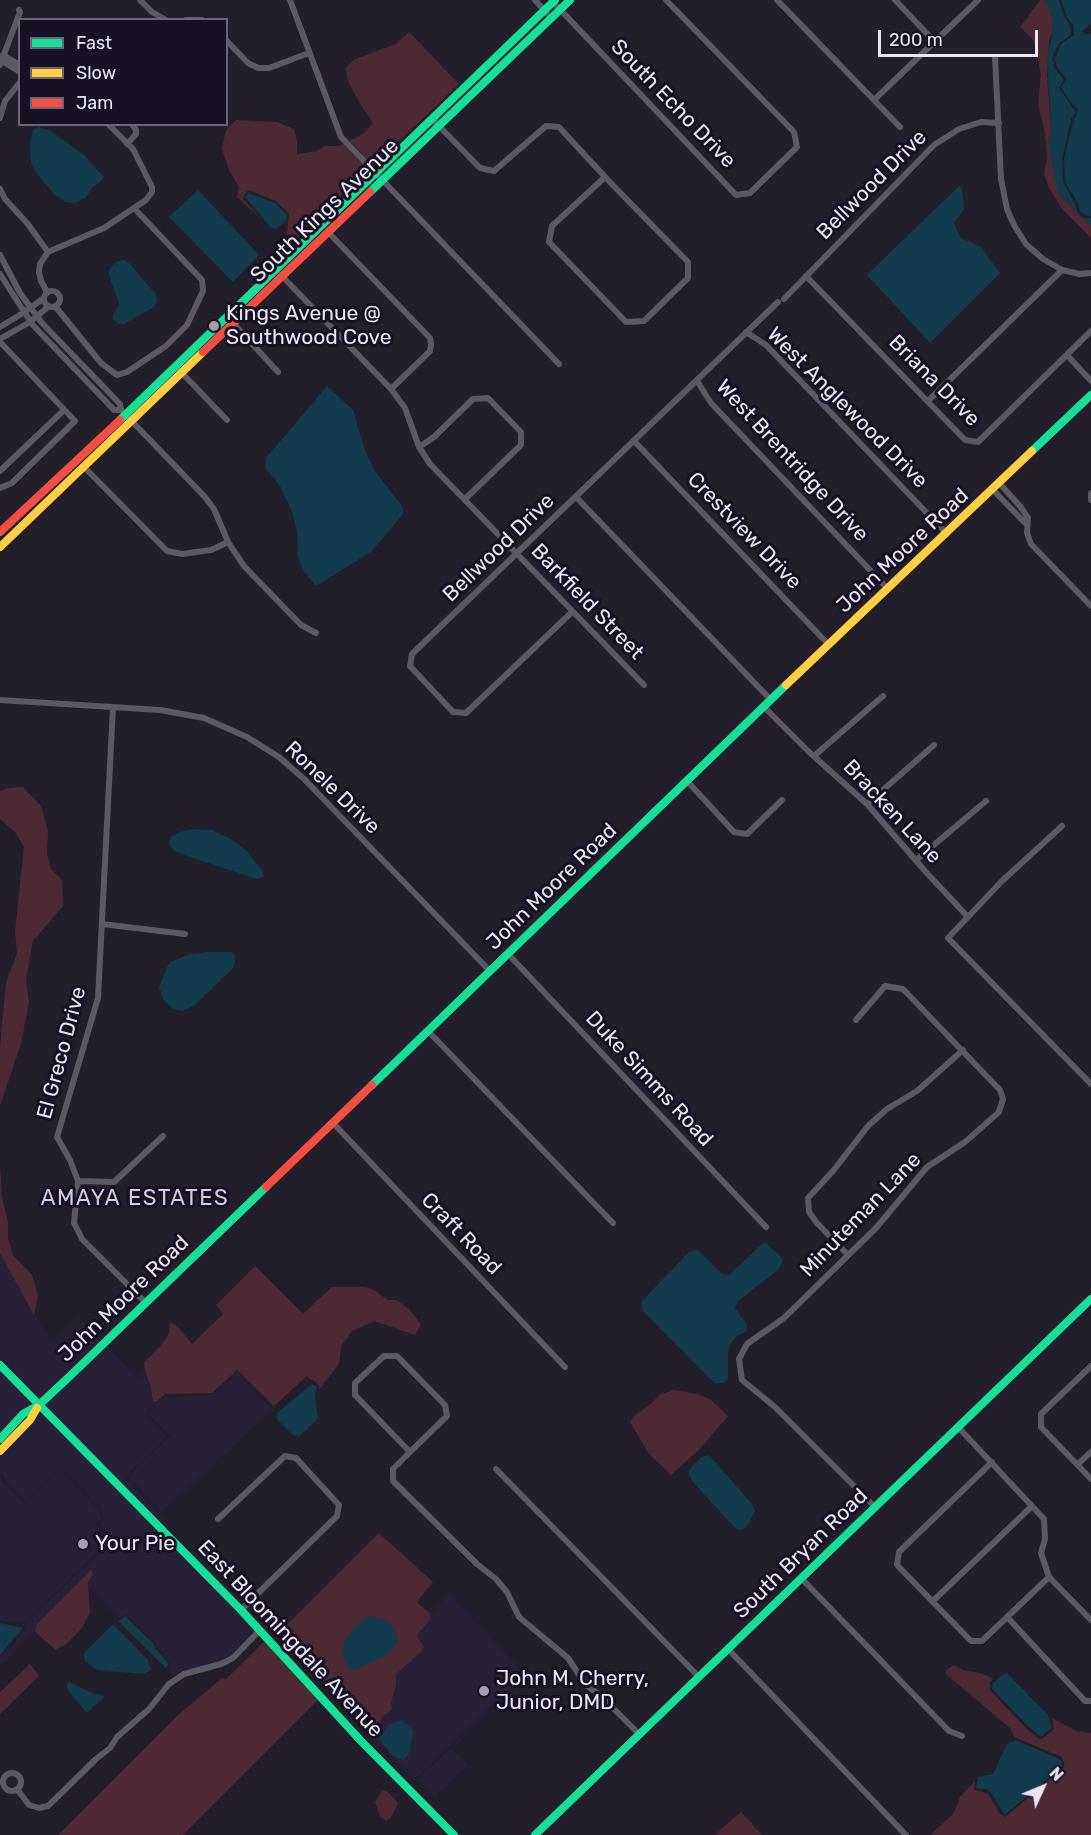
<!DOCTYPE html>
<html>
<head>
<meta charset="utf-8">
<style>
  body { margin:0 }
  #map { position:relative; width:1091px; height:1835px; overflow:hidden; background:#221e2a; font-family:Rubik,sans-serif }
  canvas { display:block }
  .legend { position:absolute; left:18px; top:18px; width:210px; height:108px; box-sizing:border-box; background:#181124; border:2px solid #6c6677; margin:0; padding:8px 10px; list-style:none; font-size:18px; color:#e9e5f3 }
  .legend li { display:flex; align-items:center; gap:12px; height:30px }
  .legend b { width:30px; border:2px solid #6c6677 }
  .north { position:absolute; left:1013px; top:1757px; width:60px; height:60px; -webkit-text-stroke:4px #181124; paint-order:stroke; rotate:46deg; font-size:16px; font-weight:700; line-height:24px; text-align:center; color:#e9e5f3 }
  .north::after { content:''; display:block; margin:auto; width:21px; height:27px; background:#e9e5f3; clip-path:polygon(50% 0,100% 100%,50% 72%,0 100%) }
  .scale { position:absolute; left:878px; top:30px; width:160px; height:27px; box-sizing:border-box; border:3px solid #e9e5f3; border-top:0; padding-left:8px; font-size:18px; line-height:21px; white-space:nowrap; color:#e9e5f3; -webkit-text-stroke:4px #181124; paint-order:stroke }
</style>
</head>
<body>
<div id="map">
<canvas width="1091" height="1835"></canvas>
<ul class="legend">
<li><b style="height:8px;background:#16e098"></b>Fast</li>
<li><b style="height:8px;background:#ffcf43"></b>Slow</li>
<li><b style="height:8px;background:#f24e42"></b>Jam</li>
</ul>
<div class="north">N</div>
<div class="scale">200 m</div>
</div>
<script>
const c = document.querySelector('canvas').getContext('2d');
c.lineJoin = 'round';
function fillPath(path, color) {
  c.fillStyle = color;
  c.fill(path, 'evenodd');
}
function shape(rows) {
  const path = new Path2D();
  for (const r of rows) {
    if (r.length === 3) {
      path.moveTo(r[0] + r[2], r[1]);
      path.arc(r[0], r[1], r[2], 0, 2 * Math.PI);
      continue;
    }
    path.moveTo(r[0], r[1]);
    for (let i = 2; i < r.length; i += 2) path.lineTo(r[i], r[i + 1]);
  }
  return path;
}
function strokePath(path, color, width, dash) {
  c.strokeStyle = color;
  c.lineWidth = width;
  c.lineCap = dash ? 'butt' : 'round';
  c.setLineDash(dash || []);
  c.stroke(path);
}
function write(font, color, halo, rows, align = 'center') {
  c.font = font + ' Rubik,sans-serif';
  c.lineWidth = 6;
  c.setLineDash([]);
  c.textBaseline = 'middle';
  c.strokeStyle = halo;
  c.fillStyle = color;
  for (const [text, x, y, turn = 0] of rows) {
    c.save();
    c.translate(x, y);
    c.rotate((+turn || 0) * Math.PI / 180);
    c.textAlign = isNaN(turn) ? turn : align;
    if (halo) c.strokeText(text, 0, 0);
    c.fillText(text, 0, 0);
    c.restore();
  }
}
fillPath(shape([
  [0,1253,52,1343,79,1316,103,1341,39,1401,0,1361],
  [107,1345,137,1378,145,1372,150,1384,152,1401,156,1402,146,1414,167,1436,125,1477,166,1520,161,1524,43,1405],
  [0,1370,34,1405,0,1435],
  [237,1372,273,1410,162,1512,128,1477,170,1436,148,1413,165,1397,213,1395],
  [39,1410,256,1630,231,1655,220,1662,174,1677,168,1670,172,1663,157,1647,155,1642,127,1614,118,1618,89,1587,88,1582,36,1625,35,1632,0,1667,0,1659,26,1629,25,1626,17,1624,26,1623,112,1540,98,1524,104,1519,101,1508,61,1467,58,1468,25,1501,5,1481,3,1474,0,1473,0,1455,30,1424],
  [60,1469,99,1510,102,1519,94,1524,110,1540,25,1622,0,1621,0,1476,3,1482,25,1504],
  [450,1594,525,1674,414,1780,341,1701],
  [507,1695,452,1749,469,1765,435,1796,417,1780]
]), '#282038');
fillPath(shape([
  [1040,0,1045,0,1052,16,1053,31,1049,41,1047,75,1051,127,1049,146,1059,193,1078,214,1091,224,1091,238,1062,209,1049,188,1044,174,1047,158,1045,133,1038,104,1041,74,1034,41,1020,27],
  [409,32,459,84,373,166,350,141,365,132,373,124,350,86,345,68,355,59,396,44],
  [236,120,277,122,294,129,297,141,297,154,317,151,325,146,339,146,344,144,368,170,292,243,287,234,289,214,276,201,249,190,246,192,243,199,262,220,237,197,239,187,229,170,222,149,226,130],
  [23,787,41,806,48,831,47,854,51,869,62,880,63,906,33,941,26,979,29,1002,21,1044,0,1106,0,1048,3,1011,6,983,17,953,15,932,24,847,15,832,0,819,0,791,9,788],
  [0,1164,2,1197,8,1222,8,1238,13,1255,32,1275,38,1295,34,1315,0,1253],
  [255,1266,303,1314,332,1287,365,1287,374,1290,388,1300,397,1300,409,1309,421,1324,415,1335,374,1321,352,1331,341,1346,339,1364,319,1390,319,1385,307,1376,274,1406,237,1370,212,1393,165,1394,156,1402,153,1401,150,1384,145,1372,144,1362,160,1347,169,1333,170,1322,178,1327,192,1344,223,1314,216,1305],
  [673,1390,698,1394,711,1400,728,1416,700,1449,671,1475,649,1454,630,1422,634,1416,652,1403,659,1395],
  [379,1533,433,1582,417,1602,430,1614,430,1619,417,1636,424,1647,421,1652,396,1674,396,1685,391,1704,392,1709,382,1717,374,1737,375,1741,354,1715,279,1633],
  [91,1570,93,1574,88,1582,90,1612,82,1628,65,1645,56,1650,35,1632,36,1625],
  [266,1640,319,1699,183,1835,58,1835,177,1716,222,1678,226,1679],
  [30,1664,39,1676,0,1714,0,1692],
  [954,1665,963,1670,980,1673,994,1679,990,1682,990,1690,1026,1728,1039,1739,1043,1738,1054,1729,1052,1718,1076,1731,1091,1733,1091,1835,930,1835,954,1813,960,1797,975,1781,974,1790,988,1793,1000,1814,1005,1817,1065,1767,1062,1757,1014,1737,1011,1729,946,1674,946,1670],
  [382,1790,387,1791,398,1803,390,1819,386,1821,380,1816,375,1802],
  [741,1812,762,1835,715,1835,728,1823]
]), '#4d2a33');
fillPath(shape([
  [1045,0,1059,0,1065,18,1070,26,1071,35,1059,43,1052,58,1055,69,1064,80,1059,88,1076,112,1071,119,1062,159,1063,182,1075,204,1078,213,1082,217,1091,218,1091,224,1078,214,1059,193,1053,170,1049,146,1051,127,1047,58,1053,31,1052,16],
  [1061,0,1091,0,1091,24,1082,31,1085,34,1091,34,1091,216,1084,215,1080,212,1078,203,1065,182,1064,159,1074,119,1078,112,1077,108,1069,100,1061,87,1067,79,1057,67,1055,58,1061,44,1074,35,1073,25,1067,17],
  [39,127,51,131,85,156,102,175,103,179,93,187,86,197,76,203,65,202,55,195,37,174,31,162,30,144,33,130],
  [959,186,962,189,964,206,964,210,954,222,958,232,961,238,981,247,1000,273,930,343,867,275],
  [198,190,259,255,233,282,169,217],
  [248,193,275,203,287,215,286,220,278,228,271,228,245,197],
  [125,260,129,263,155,293,157,302,154,307,124,324,118,324,113,319,112,316,119,305,118,301,108,272,115,262],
  [327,386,353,410,365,450,374,470,402,506,403,514,371,552,316,586,302,569,298,556,297,531,292,512,280,486,266,469,266,458],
  [196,829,212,830,229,838,246,850,262,870,264,877,257,879,190,857,175,851,169,844,170,838,179,832],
  [207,952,233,952,236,957,234,967,195,1005,182,1011,173,1009,164,1000,159,987,168,965,170,962,191,954],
  [766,1243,782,1258,782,1263,779,1269,737,1302,735,1308,747,1324,746,1332,737,1336,730,1344,728,1353,728,1379,723,1383,714,1383,641,1309,642,1301,690,1251,698,1250,722,1274,729,1275,762,1244],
  [312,1384,317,1387,315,1395,318,1419,299,1436,293,1435,278,1420,277,1413],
  [709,1455,752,1504,755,1511,748,1525,742,1530,736,1529,693,1482,688,1474,692,1466,702,1457],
  [125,1616,153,1643,155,1648,169,1664,166,1668,118,1621],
  [367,1616,383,1619,391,1624,397,1633,397,1642,395,1647,387,1655,354,1670,348,1667,343,1656,344,1642,354,1628],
  [0,1623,23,1628,0,1655],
  [113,1624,148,1660,151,1670,145,1674,97,1670,85,1661,84,1653],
  [1003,1674,1008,1674,1048,1715,1052,1728,1041,1737,1028,1726,992,1689,993,1683],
  [69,1682,95,1694,103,1695,104,1697,87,1713,67,1689,67,1683],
  [400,1720,404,1721,413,1731,409,1755,403,1760,392,1755,382,1743,380,1737,389,1725],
  [1016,1740,1061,1760,1062,1766,1005,1815,989,1790,976,1788,978,1777,993,1774,1007,1744]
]), '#123b4d');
strokePath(shape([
  [140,0,152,12,166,20],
  [290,0,341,137,559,364],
  [535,0,551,18],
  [777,0,900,127],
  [895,0,935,42],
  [553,2,736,195,750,193,797,147,794,132,666,0],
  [186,20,202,20],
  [226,40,248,63,258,68,269,68,309,53],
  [3,55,20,65],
  [995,57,1001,179,1007,209,1014,225,1026,244,1043,259,1062,270,1080,274,1091,273],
  [2,61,20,72],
  [0,65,20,12,19,10],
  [874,100,978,0],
  [0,118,5,101,20,82],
  [436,123,480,168,494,171,546,126,559,127,605,177],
  [127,144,136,134,136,130,132,124],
  [605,177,688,262,688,278,644,321,626,322,549,242,552,226,605,177],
  [0,189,5,199,27,223,48,252],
  [329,233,430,338,431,345,430,351,391,389],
  [0,255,20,293,42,323,120,404,121,410,205,497,214,509,228,542,244,566,301,625,316,633],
  [0,274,32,324,114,410,121,410],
  [281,275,391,389,405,408,419,447,430,464,644,685],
  [806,276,965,440,978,442,1091,331],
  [52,299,8],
  [47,292,41,281,39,272,40,264,48,252,104,228,146,200,152,192,152,187,133,149,108,124],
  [784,299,934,145,959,129,981,122,999,123],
  [55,306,101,363,117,375,127,372,166,346,187,325,203,291,202,280,134,208],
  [232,322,278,372],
  [0,327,23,313,44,298],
  [746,332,766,345,947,534],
  [0,339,30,322,49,306],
  [0,342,75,421,12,483,0,488],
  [1067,355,1091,381],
  [180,371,227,420],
  [697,381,711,403,888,589],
  [928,401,1062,270],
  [634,441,829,645],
  [419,447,434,437,473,399,488,398,521,432,521,445,465,499],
  [84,467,167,551,182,554,211,550,228,542],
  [0,471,64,410],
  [1000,484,1020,506,1028,518,1027,533,1031,544,1091,606],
  [993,490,1027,525],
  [1091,493,1091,500],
  [576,497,771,700],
  [572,612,466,713,453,712,410,666,412,654,778,302],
  [0,700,160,710,204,718,247,737,279,757,305,780,490,971],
  [113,707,98,998,57,1137,70,1160,78,1181,74,1223,82,1239,146,1303],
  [764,707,808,751,867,804,925,871,968,917],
  [814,756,883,696],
  [687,781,734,832,747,834,782,800],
  [867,804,934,745],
  [1062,826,1002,881,948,938,1091,1084],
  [916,860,986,801],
  [102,924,185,934],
  [508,954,766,1227],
  [856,1020,885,986,903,989,1000,1090,1003,1099,999,1112,965,1142,927,1167,876,1228,784,1318,747,1344,739,1359,742,1380,775,1407,876,1508],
  [428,1031,613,1223],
  [333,1123,565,1367],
  [78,1181,114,1182,163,1136],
  [848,1255,817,1223,809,1212,808,1198,833,1171,868,1126,887,1109,917,1091,963,1050],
  [384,1356,397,1356,445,1405,447,1416,410,1452,355,1395,355,1383,384,1356],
  [1091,1366,1041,1414,1041,1427,1091,1479],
  [958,1427,1044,1519,1045,1539,1041,1553,1049,1577,1091,1620],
  [410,1452,393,1469,393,1481,477,1564,496,1579,507,1592,519,1617,568,1658,585,1684,601,1696,639,1734],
  [992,1462,899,1552,897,1565,971,1641,982,1641,1049,1577],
  [1078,1464,1091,1452],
  [496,1469,699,1677],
  [218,1519,285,1456,296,1458,339,1505,337,1516,241,1610],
  [801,1578,949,1731,962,1736],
  [933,1601,1032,1506],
  [1008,1618,1085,1701,1091,1701],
  [728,1649,906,1835],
  [12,1782,9],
  [17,1789,29,1805,39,1808,48,1806,96,1759,110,1748,117,1737,149,1709,169,1684,184,1674,221,1664,233,1658,260,1630]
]), '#5b5961', 6);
strokePath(shape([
  [370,192,570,0],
  [120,420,555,0],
  [1032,451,1091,395],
  [372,1085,786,685],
  [0,1365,241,1610,361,1741,454,1835],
  [0,1439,23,1414,39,1405,70,1376,266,1187],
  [535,1835,1091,1299]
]), '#16e098', 8);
strokePath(shape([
  [0,547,203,352],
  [786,685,1032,451],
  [0,1451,30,1420,37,1408]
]), '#ffcf43', 8);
strokePath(shape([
  [203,352,370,192],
  [0,532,120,420],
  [266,1187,372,1085]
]), '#f24e42', 8);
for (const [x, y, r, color] of [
  [214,326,6,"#a39fad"],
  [83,1544,6,"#a39fad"],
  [484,1691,6,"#a39fad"]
]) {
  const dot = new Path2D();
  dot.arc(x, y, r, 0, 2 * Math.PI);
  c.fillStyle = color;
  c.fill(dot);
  strokePath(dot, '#181124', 2);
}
write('21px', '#e9e5f3', '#181124', [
  ["South Echo Drive",673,104,46],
  ["Bellwood Drive",872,185,-45],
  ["South Kings Avenue",325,211,-44],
  ["Briana Drive",934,381,45],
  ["West Anglewood Drive",847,408,45],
  ["West Brentridge Drive",792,461,47],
  ["Crestview Drive",744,531,46],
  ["Bellwood Drive",499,548,-44],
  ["John Moore Road",903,551,-43],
  ["Barkfield Street",587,602,46],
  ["Ronele Drive",332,788,44],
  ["Bracken Lane",892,812,47],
  ["John Moore Road",552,887,-44],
  ["El Greco Drive",62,1053,-75],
  ["Duke Simms Road",649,1079,47],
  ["Minuteman Lane",861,1215,-46],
  ["Craft Road",461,1234,46],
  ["John Moore Road",124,1299,-44],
  ["South Bryan Road",801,1554,-44],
  ["East Bloomingdale Avenue",290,1639,47]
]);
write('21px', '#e9e5f3', '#181124', [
  ["Kings Avenue @",226,314],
  ["Southwood Cove",226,338],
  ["Your Pie",95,1544],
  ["John M. Cherry,",496,1679],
  ["Junior, DMD",496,1703]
], 'left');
c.letterSpacing = '1.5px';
write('22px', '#d3cbe6', '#181124', [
  ["AMAYA ESTATES",135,1199]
]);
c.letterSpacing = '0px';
</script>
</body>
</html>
